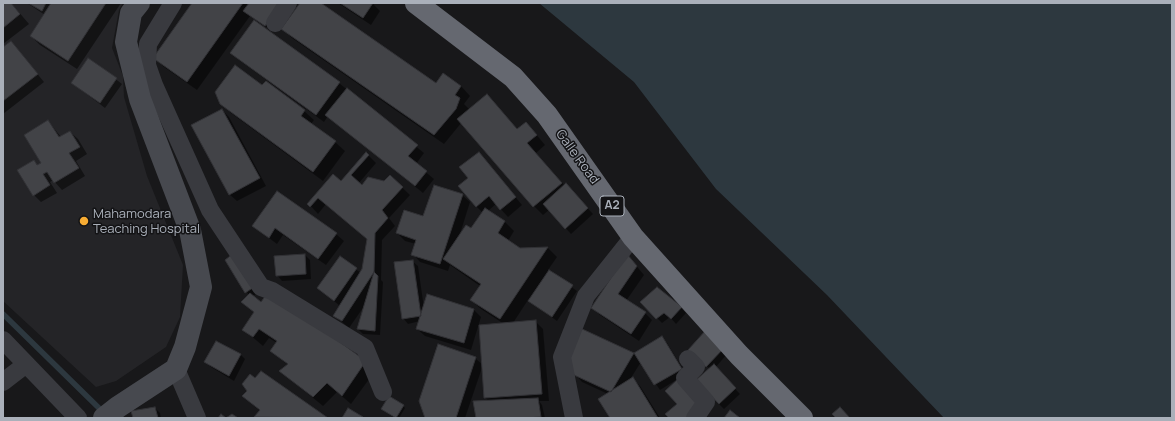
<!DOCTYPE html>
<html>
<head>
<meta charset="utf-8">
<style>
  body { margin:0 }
  #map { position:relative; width:1175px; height:421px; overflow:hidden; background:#18181a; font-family:Manrope,sans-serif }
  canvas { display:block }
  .frame { position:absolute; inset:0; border:4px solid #aab0ba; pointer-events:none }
</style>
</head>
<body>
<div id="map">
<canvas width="1175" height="421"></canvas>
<div class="frame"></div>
</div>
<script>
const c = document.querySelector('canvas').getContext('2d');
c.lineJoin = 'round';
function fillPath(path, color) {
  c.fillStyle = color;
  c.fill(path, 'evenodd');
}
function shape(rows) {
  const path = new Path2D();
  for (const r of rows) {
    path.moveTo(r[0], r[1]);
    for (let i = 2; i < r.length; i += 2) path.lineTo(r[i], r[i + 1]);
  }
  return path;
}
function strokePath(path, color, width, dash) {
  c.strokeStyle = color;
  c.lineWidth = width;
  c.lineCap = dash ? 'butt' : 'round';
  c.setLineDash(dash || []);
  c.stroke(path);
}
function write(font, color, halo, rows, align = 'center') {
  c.font = font + ' Manrope,sans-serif';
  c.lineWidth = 3;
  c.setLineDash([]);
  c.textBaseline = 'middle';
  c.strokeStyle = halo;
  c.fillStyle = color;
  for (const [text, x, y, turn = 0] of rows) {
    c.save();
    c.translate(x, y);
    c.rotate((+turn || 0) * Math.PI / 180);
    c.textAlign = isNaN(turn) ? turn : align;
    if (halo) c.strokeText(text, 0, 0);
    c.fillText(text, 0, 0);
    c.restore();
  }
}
fillPath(shape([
  [3,3,123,3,119,10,112,48,123,76,124,97,147,176,183,265,180,317,166,347,116,381,96,387,3,301]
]), '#242427');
fillPath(shape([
  [539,3,1172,3,1172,418,944,418,827,295,716,189,634,82]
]), '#2d383f');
fillPath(shape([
  [3,3,11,3,29,24,3,44],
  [27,3,121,3,77,69,40,45,31,36,45,15],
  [193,3,288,3,271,30,250,16,197,90,164,67,154,57],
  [301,3,319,3,436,84,461,86,470,96,464,104,469,109,468,112,487,95,518,130,535,133,545,145,536,153,565,186,571,190,593,214,571,234,549,210,543,215,534,206,462,122,444,144,292,38,283,29],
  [338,3,372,3,380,11,371,25],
  [254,22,339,83,424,153,416,164,434,179,423,193,328,116,324,122,239,60,232,53],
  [11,42,44,82,3,114,3,48],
  [89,59,122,84,105,108,72,83],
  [263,86,304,111,314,120,311,124,335,142,345,151,323,181,231,113,221,103],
  [222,110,229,117,266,186,237,201,229,194],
  [48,121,61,137,70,132,78,139,87,154,76,161,85,176,62,190,53,180,50,182,57,193,41,202,34,195,34,162,38,166,43,163],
  [366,153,376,163,359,183,362,186,385,182,390,176,410,195,389,218,395,226,382,240,381,280,383,282,380,335,363,334,358,329,365,305,349,328,334,315,340,306,318,288,340,258,361,273,368,240,326,204,318,214,309,204,341,182],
  [479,153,522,205,508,217,496,204,488,211,505,222,514,231,508,241,520,249,548,248,557,257,548,270,577,291,557,321,528,300,513,323,535,321,543,329,549,401,539,401,542,405,545,418,477,418,489,401,485,398,504,324,481,309,471,300,480,286,450,265,448,271,420,262,413,254,416,244,405,241,397,233,462,195,470,202,460,234,472,230,483,213,476,206,469,178],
  [253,226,336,234,344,241,326,265,283,235,277,244],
  [305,255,310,260,311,279,282,281,277,275],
  [226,261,268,286,253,296,262,304,375,371,351,404,337,392,323,406,280,371,288,365,271,351,277,343,269,338,263,346,243,329,255,313,242,302,249,295],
  [412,261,418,266,424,308,428,296,474,310,481,317,471,350,425,336,417,329,420,321,408,324,403,318],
  [634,263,644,275,626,301,645,313,652,320,639,341,600,315,593,308],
  [641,302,681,308,686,313,676,324,670,317,662,323],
  [581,329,637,355,661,338,667,343,686,374,660,390,641,362,629,381,633,379,640,386,660,418,612,418,608,394,582,382,575,374],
  [706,332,728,353,715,368,740,394,724,409,719,404,710,369,690,350],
  [240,354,245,359,234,381,211,367,206,362],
  [475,358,483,365,465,418,426,418],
  [261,372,327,418,256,418,255,417,260,411,243,396],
  [403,406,405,408,399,418,394,418,382,409],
  [155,408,160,413,161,418,134,418]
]), '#0007');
strokePath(shape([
  [3,314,103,412]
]), '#2d383f', 5.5);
const building = shape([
  [3,3,11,3,20,14,3,28,3,3],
  [28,3,46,3,42,11,28,3],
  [51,3,106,3,68,61,30,36,51,3],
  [192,3,243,3,187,82,153,58,192,3],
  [249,3,281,3,265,26,243,11,249,3],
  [300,3,321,3,436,83,443,73,461,86,455,95,460,98,456,109,434,135,281,29,300,3],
  [340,3,373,3,363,18,340,3],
  [254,20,340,82,316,115,230,53,254,20],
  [11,41,38,74,3,101,3,47,11,41],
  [88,58,117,78,100,103,71,83,88,58],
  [235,65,262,85,266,81,305,110,301,116,336,141,313,172,220,104,215,92,235,65],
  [347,88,418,145,408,156,427,171,415,186,325,115,347,88],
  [487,94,517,129,526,122,537,135,527,143,562,183,533,207,457,119,487,94],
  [222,109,260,178,229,195,191,125,222,109],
  [48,120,59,137,70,131,80,147,69,153,79,168,54,183,47,172,43,174,50,185,33,196,17,170,34,160,37,165,41,163,24,135,48,120],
  [366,152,369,155,351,175,362,185,368,177,384,181,390,175,403,187,382,210,388,218,375,233,374,272,342,321,333,316,362,269,367,239,318,198,310,207,307,204,333,174,341,181,366,152],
  [479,152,516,197,500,210,489,196,476,207,458,186,468,178,459,167,479,152],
  [566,183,588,208,565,229,543,204,566,183],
  [434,185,463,194,440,264,411,255,416,240,396,233,404,210,423,216,434,185],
  [277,191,337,233,318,259,275,228,269,238,252,226,277,191],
  [485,208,505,221,498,233,520,248,548,247,500,319,470,300,481,284,443,259,466,225,471,228,485,208],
  [243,246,263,281,245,293,225,260,243,246],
  [305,254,306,274,276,276,274,256,305,254],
  [627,254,637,266,618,294,646,312,631,334,591,308,627,254],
  [340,256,357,268,334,301,317,288,340,256],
  [413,260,421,316,402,319,394,262,413,260],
  [549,270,573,285,552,317,528,301,549,270],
  [374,272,378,276,375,331,357,329,374,272],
  [657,287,682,307,671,319,664,313,656,319,640,302,657,287],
  [269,291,366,361,342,396,327,383,313,397,279,371,288,364,270,351,277,341,259,329,253,337,242,330,254,312,241,302,250,293,261,302,269,291],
  [427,294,474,309,464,343,416,329,427,294],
  [536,320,542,394,484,398,479,325,536,320],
  [580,328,634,353,611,392,574,375,568,356,580,328],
  [706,330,724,348,706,367,688,350,706,330],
  [662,336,682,369,654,385,634,353,662,336],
  [216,341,241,354,229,376,204,362,216,341],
  [438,344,476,357,456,418,425,418,419,401,438,344],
  [714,364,736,388,719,404,696,380,714,364],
  [261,371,328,418,254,417,260,410,242,396,247,391,242,384,250,374,255,378,261,371],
  [633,377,658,418,610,418,598,399,633,377],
  [678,379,704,408,692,418,669,418,665,414,677,404,665,391,678,379],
  [389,396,404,405,396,418,381,409,389,396],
  [538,398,541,417,526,418,476,418,473,401,538,398],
  [155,407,158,418,133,418,131,411,155,407],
  [840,407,850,418,836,418,832,414,840,407],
  [348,408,363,417,362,418,342,418,348,408],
  [730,410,740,418,724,418,730,410],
  [221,414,226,418,232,414,238,418,218,418,221,414]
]);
fillPath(building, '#424347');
strokePath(building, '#323236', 1);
strokePath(shape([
  [173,3,148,44,147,65,154,85,210,210,261,287,272,291,365,348,383,392],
  [275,23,288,3],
  [3,340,78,418],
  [688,359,696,367,685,378,706,402,695,418],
  [176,369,197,418],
  [3,382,25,365],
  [574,418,562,357,586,296,633,237]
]), '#393a3f', 18);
strokePath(shape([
  [104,418,118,407,176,369,185,347,201,287,190,230,140,99,126,42,131,13,139,3]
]), '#47494f', 22);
strokePath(shape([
  [416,3,513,77,547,115,633,237,739,355,802,418]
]), '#656870', 22);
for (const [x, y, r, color] of [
  [84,221,5,"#f7ac33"]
]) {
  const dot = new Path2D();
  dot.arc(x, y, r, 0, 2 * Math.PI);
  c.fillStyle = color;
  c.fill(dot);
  strokePath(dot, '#131315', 1.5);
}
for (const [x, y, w] of [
  [612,206,24]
]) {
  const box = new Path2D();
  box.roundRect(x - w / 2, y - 10, w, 20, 3);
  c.fillStyle = '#131315';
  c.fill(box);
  strokePath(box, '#aab0ba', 1);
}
write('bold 12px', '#aab0ba', null, [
  ["A2",612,206]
]);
write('13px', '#aab0ba', '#131315', [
  ["Galle Road",577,157,54]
]);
write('13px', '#aab0ba', '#131315', [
  ["Mahamodara",93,214],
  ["Teaching Hospital",93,229]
], 'left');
</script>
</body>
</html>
